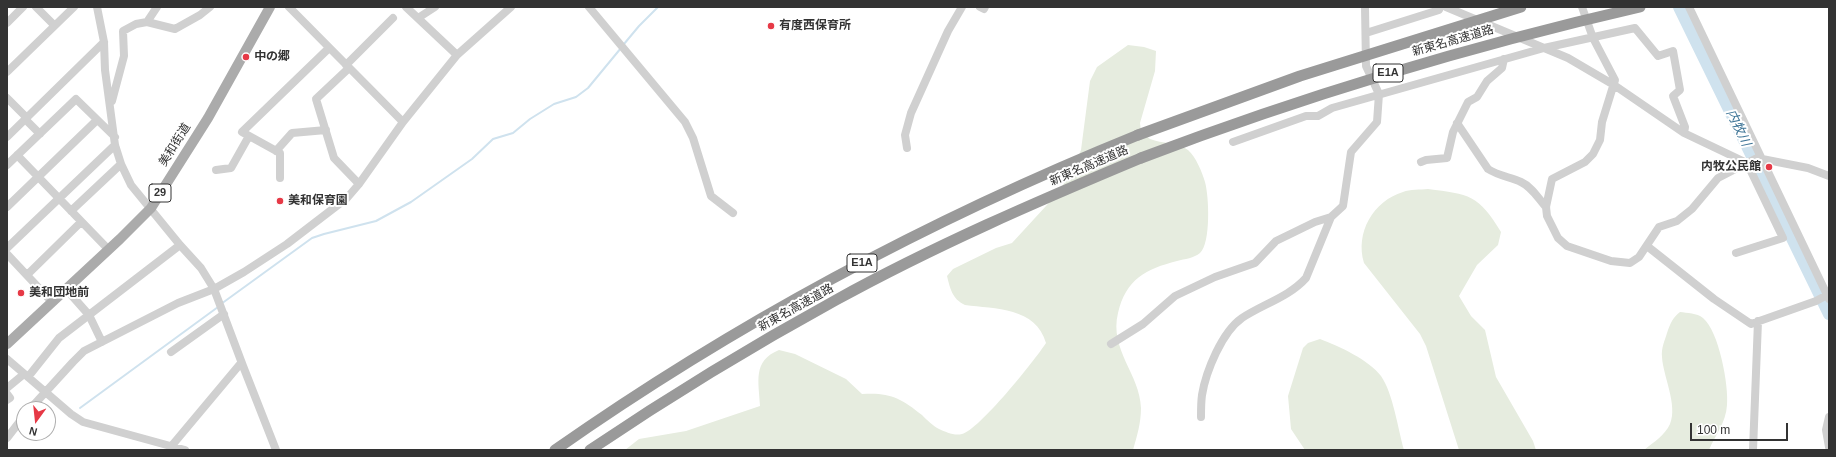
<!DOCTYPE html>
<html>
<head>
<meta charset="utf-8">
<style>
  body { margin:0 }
  #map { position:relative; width:1836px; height:457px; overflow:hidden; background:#fff; font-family:Arial,sans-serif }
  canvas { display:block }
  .frame { position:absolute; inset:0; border:8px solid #333; pointer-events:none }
  .north { position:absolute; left:16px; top:401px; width:40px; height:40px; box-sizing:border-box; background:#fff; border:1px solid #adadad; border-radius:50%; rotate:195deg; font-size:11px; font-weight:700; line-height:16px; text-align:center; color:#333 }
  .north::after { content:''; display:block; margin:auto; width:14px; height:18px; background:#e63946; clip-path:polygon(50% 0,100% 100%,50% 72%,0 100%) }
  .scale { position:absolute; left:1690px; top:423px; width:98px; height:18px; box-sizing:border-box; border:2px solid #333; border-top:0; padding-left:5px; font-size:12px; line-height:14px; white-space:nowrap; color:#333; -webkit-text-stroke:3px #fff; paint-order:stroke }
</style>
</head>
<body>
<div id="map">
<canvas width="1836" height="457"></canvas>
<div class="frame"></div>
<div class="north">N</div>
<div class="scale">100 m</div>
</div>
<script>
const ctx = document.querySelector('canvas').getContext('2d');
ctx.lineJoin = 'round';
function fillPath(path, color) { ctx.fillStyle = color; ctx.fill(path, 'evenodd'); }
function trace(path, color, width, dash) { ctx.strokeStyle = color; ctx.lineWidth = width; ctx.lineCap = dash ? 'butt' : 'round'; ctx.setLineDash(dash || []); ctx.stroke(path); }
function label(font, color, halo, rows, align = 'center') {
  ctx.font = font + ' Arial,"Noto Sans JP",sans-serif'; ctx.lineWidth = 4; ctx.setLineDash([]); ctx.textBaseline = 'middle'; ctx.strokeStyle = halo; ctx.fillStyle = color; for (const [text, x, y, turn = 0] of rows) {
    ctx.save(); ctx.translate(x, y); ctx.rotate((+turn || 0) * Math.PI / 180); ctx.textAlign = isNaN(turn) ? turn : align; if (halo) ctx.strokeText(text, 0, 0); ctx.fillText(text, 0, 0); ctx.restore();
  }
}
fillPath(new Path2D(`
  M1128,45L1144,47L1156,51L1155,71L1140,123L1141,131C1144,133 1147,137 1150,139C1162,144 1178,142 1188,150C1196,157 1202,172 1205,182C1209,196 1211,243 1200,253C1194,258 1185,259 1177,261C1146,269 1126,279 1118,313C1109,350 1140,374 1141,408C1141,423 1137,436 1133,450H625L639,439L686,431L760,406C759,382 752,361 779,350L795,354L846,379L862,394C889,392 901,398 922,415C927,420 933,426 939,429C946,432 954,436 962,434C979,430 1035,360 1046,343C1036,307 995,309 965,305C952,299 950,288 947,276L953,269L996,248L1012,243L1057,194L1072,171L1081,150L1090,81L1097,67Z
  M1428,189C1469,194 1479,195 1501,232L1498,245L1477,265L1459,296L1471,316L1485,330L1496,377L1533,441L1536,450H1459L1426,346L1420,334L1364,263C1355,233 1373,201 1403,192C1410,189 1420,190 1428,189Z
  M1680,312C1687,313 1697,313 1703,318C1719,331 1729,386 1727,405C1726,423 1715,435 1709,450H1644C1654,442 1665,435 1670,424C1678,405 1663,376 1662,357C1661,348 1665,340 1667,333C1670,324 1673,317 1680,312Z
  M1320,339C1339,346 1369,360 1381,376C1393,393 1398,429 1404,450H1305L1291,429L1288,396L1303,348L1308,343Z`), '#e6ecdf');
trace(new Path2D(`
  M624,44L639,26L658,7
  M221,304L312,238L324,234L376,221L411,202L472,159L493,139L513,133L530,119L554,104L576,97L588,88L621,48
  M80,408L218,307`), '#cfe2ee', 2);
trace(new Path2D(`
  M1679,7L1829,314`), '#cfe2ee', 12);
trace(new Path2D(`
  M36,7L54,25
  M97,7L104,42L105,70L115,145L121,164L131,185L180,245L201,268L214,289L243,366L276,450
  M289,7L403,122
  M406,7L457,55
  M589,7L685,122L693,138L711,196L733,213
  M980,7L984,9L985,7
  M1446,7L1568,58L1614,85L1684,133L1747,163L1783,238L1736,253
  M1582,7L1593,38L1615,80L1602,122L1600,140L1593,154L1585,162L1552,179L1546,207L1547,216L1558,238L1567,246L1611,261L1630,263L1639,257L1659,227L1677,221L1692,209L1718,178L1747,163L1757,158L1808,168L1829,176
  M1689,7L1829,299
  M418,18L435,7
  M147,22L175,29L200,15L210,7
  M7,23L23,7
  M1366,33L1439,10L1440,7
  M346,65L393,18
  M349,68L316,99L334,158L359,184
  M7,72L74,7
  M7,98L27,118
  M112,101L124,56L123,31L136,24L147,22L157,7
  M25,119L40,134
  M1457,123L1488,169C1499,176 1510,177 1521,182C1532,187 1538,198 1546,207
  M7,137L104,42
  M1233,142L1306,116H1318L1332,108L1544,48L1635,28L1658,56L1673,51L1680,90L1673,96L1685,127L1684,133
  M907,148L905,135L911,113L948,31L962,7
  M276,151L292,133L326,130
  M17,155L108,249
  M1421,162L1426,160L1447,158L1453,132L1468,102L1477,97L1487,81L1502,68L1504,59
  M7,165L76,99L115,137
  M216,170L231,168L249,136
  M280,178V153L242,132L329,48
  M7,207L97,120
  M71,211L121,164
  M1647,246L1714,299L1751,324L1816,301L1827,295
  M7,248L115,145
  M7,254L52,302
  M27,275L81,222
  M66,289L89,315L102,342
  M1111,344L1143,324L1175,296L1215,277L1255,263L1276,241L1315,222L1331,217
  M171,352L224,314
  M7,359L71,414L83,422L185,450
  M28,377L59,338L180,245
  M7,388L24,374
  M7,394L10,398L7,400
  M30,409L73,362L84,351L178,303L214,289L244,272L287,244L347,198L359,184L403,122L457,55L511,7
  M1201,417C1201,410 1201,402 1202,395C1206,371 1222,332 1242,318C1263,304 1289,297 1306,278L1331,217L1343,206L1351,152L1377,122L1379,94L1366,66L1365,7
  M1829,417L1826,430L1829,447
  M7,438L24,416
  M169,449L241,363
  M1753,450L1758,321`), '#d0d0d0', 8);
trace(new Path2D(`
  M7,344L120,239L151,208L208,118L270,7`), '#ababab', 10);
trace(new Path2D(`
  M555,450C736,323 933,218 1138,135
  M590,450C670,396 752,346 836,300C934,246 1038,201 1141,158`), '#9a9a9a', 11);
trace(new Path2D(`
  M1138,135L1300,76L1521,7
  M1141,158C1304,96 1470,46 1640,7`), '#9a9a9a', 11);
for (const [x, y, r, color] of [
  [771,26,4,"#e63946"],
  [246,57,4,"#e63946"],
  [1769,167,4,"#e63946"],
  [280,201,4,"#e63946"],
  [21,293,4,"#e63946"]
]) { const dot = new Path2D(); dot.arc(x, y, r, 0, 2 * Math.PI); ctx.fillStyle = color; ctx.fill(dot); trace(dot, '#fff', 1.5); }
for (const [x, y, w] of [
  [1388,73,30],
  [160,193,22],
  [862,263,30]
]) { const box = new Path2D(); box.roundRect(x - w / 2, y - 9, w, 18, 3); ctx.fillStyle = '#fff'; ctx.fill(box); trace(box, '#333', 1); }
label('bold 11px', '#333', null, [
  ["E1A",1388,73],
  ["29",160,193],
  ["E1A",862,263]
]);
label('bold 12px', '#333', '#fff', [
  ["有度西保育所",779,26],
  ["中の郷",254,57],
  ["内牧公民館",1761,167,"right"],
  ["美和保育園",288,201],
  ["美和団地前",29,293]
], 'left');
label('12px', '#333', '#fff', [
  ["新東名高速道路",1453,41,-16],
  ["美和街道",175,145,-58],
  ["新東名高速道路",1089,166,-23],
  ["新東名高速道路",796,308,-29]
]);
label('italic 13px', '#3f7597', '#fff', [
  ["内牧川",1738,128,64]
]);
</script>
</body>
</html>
